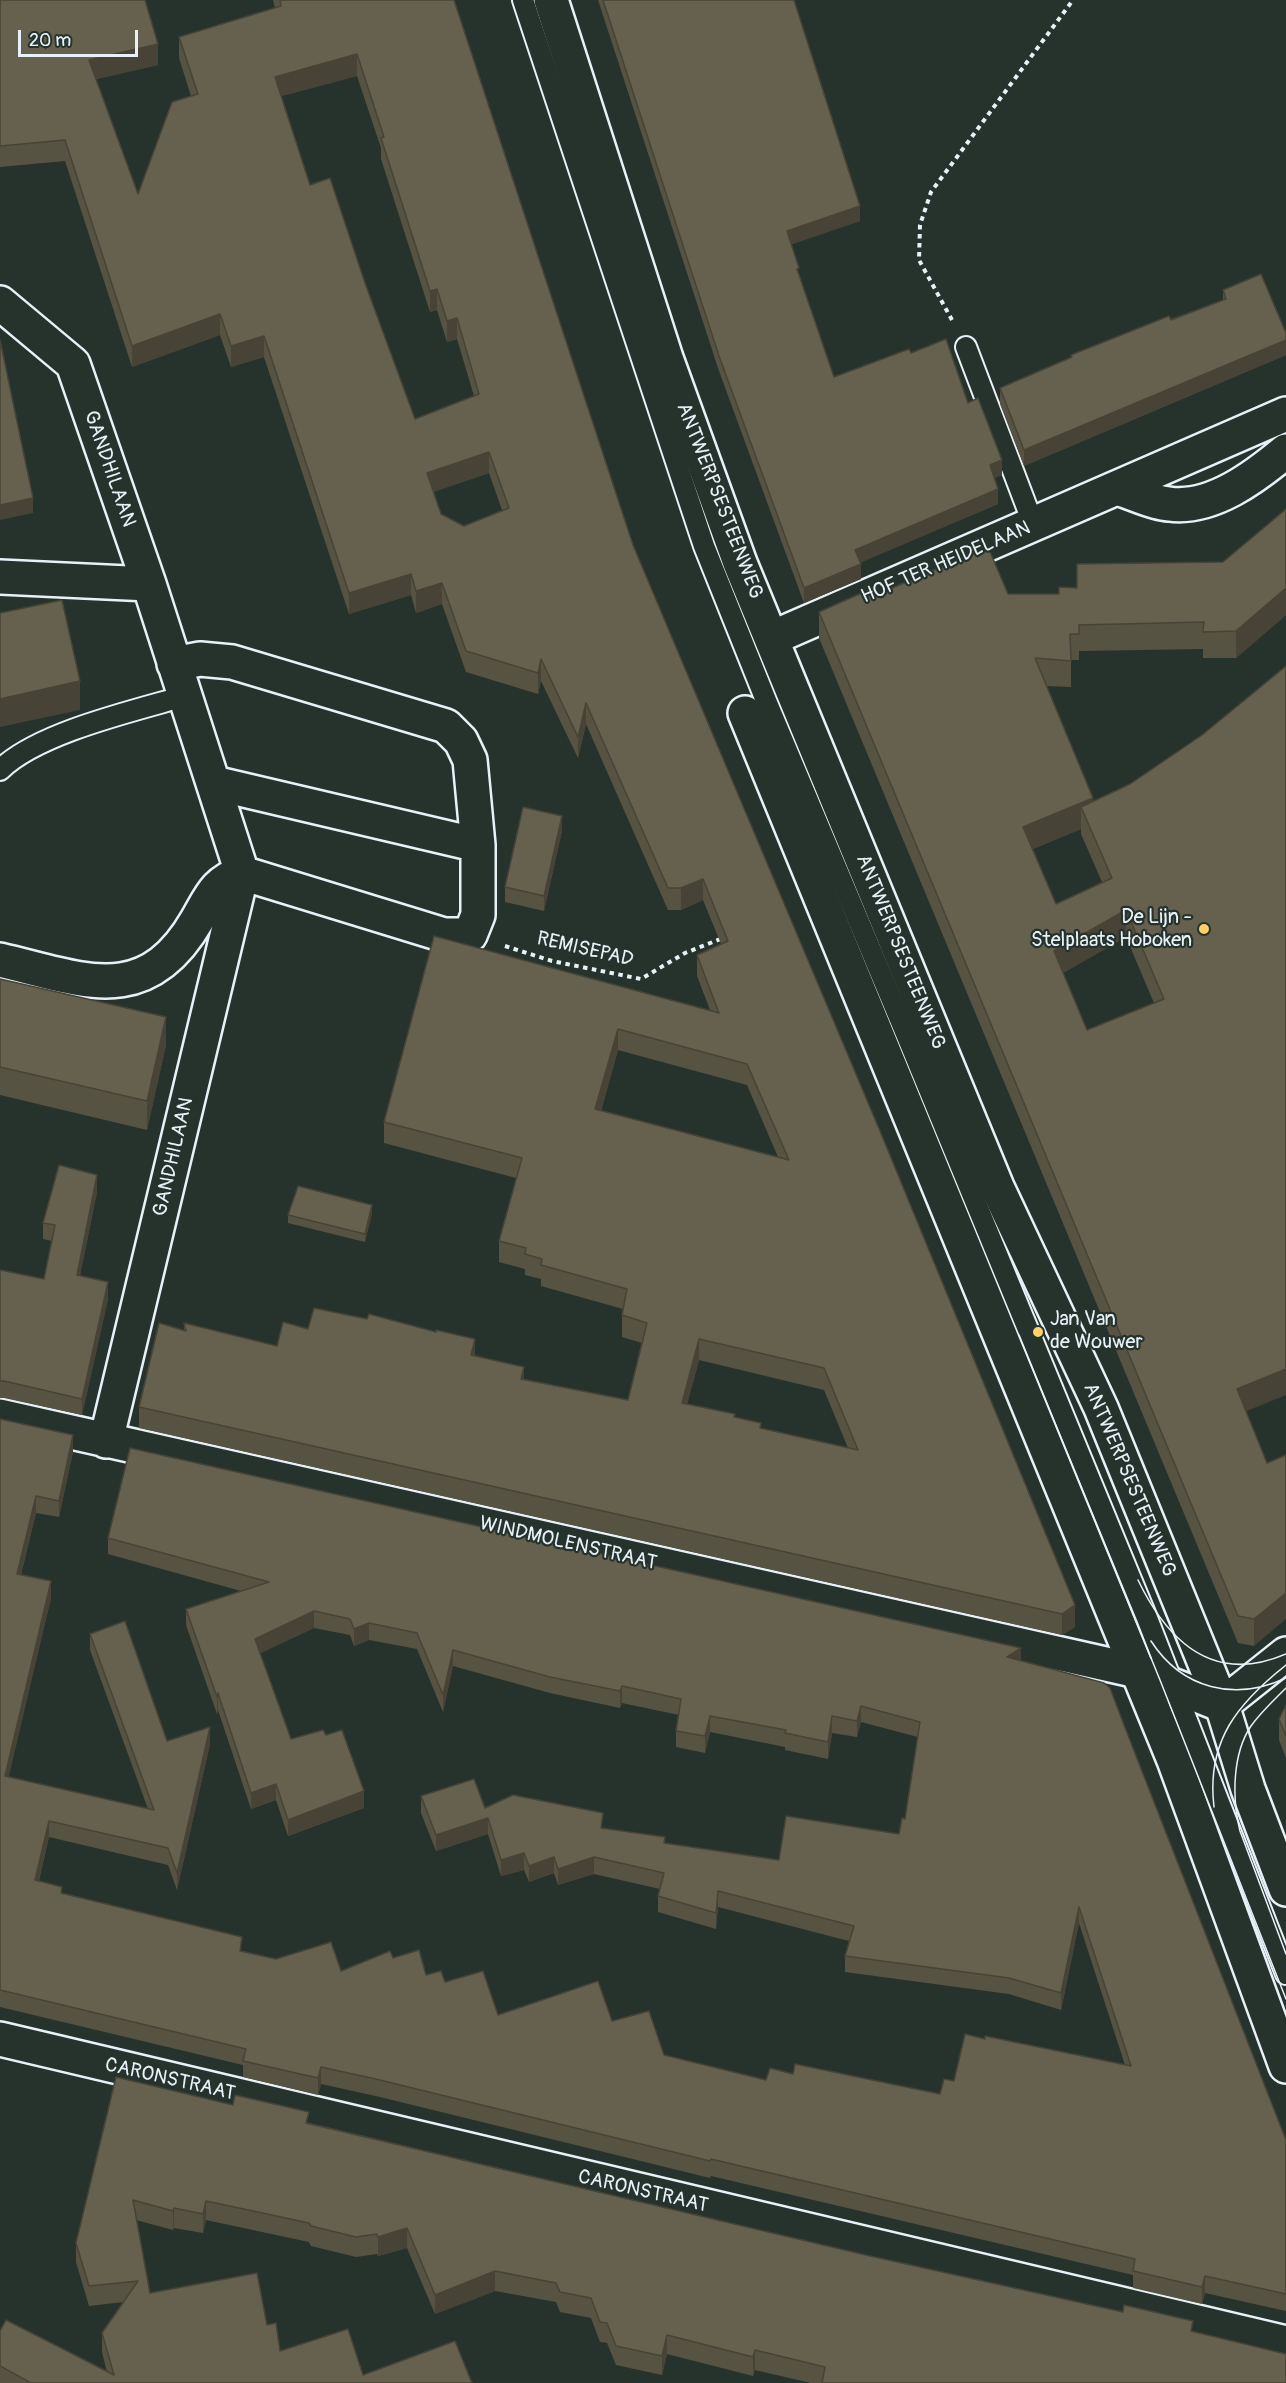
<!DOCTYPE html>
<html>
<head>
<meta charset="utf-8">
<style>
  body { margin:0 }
  #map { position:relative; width:1286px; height:2383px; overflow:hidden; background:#26332d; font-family:Pangolin,sans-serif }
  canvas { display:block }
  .scale { position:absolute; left:18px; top:30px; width:120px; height:27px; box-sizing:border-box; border:3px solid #e8f1f8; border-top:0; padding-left:8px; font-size:18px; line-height:21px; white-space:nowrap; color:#e8f1f8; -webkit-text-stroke:4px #26332d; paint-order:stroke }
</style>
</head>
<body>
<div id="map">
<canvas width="1286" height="2383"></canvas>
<div class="scale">20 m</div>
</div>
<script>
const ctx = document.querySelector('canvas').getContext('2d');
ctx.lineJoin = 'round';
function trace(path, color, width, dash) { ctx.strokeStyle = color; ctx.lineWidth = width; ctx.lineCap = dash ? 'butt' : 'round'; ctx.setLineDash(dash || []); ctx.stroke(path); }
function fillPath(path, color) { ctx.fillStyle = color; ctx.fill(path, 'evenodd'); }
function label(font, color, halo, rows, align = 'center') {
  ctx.font = font + ' Pangolin,sans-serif'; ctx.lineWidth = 4.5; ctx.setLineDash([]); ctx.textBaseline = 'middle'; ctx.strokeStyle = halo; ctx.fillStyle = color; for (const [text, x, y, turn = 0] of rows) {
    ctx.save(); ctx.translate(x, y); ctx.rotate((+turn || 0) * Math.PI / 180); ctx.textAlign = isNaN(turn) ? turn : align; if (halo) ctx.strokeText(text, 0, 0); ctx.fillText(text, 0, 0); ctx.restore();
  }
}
const service = new Path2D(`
  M523,0L704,546L767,703L907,1036L1147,1618L1286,1974
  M966,347L1034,526
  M0,770C37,733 133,711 185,696`);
const minor = new Path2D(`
  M0,303L73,364L149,584L242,873L106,1441
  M1120,489C1136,494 1153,503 1169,504C1212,510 1256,476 1286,451
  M0,577L149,584
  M772,638L1286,414
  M214,783L478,845
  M0,960C82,979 145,1010 197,920C211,896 215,882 242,873L444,935H470L478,915V845L470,760L461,741L446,726L232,662L200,659L174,664
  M0,1416L1137,1671L1222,1705L1286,1654
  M0,2039L1286,2343`);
const tertiary = new Path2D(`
  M551,0L666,358L740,563L997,1187L1101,1408L1222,1705L1248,1789L1286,1889
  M745,713L1174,1760L1286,2066`);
trace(service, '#e8f1f8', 24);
trace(minor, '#e8f1f8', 38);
trace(tertiary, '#e8f1f8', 38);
trace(new Path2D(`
  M952,320L919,260L920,225L931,192L1073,0
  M505,946L552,961L641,979L685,953L723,938`), '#e8f1f8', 4, [4.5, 4.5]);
trace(service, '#26332d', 20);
trace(minor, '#26332d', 33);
trace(tertiary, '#26332d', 33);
trace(new Path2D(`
  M1019,1335L1160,1680L1286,1999
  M1138,1580C1168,1642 1214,1685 1286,1654
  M1151,1641C1182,1689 1235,1702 1286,1678
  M1286,1688C1274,1700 1261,1712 1251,1726C1232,1754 1232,1799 1240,1831L1286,1954
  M1214,1807C1206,1741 1238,1703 1286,1665`), '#e8f1f8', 1.5);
fillPath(new Path2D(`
  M0,0L158,65L96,79L138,194L191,96L179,58V37L275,8L273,0H454L633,545L1075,1627L1062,1635L139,1428V1407L184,1331V1323L277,1346L308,1329L475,1356L524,1379L628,1400L642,1343L622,1337V1315L623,1309L541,1286V1279L525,1275V1269L499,1262V1241L516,1178L384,1143V1122L434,936L710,1010L697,976V955L721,944L703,900L681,910H668L586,724L578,758L541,681L538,694L466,672L442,604L416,613L411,595L349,614L264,357L231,367L220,335L132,367L65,161L0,167ZM357,76L381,148V159L430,312L437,310L447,342L457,339L474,396L415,419L365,283L310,185L281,96ZM489,473L502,510L464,526L441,514L433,492ZM618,1050L747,1085L778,1157L601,1111ZM699,1360L824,1390L848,1448L761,1429L687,1404Z
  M598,0H794L860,221L791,244L799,277L834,377L911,353L968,403L1002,475L994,478L998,504L861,562V579L804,603L719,371Z
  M1223,290L1286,340V355L1024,466L1000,404V388L1071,358V355L1223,300Z
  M1286,509V615L1236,658H1203V649L1079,651V660H1071V687L1046,686L1093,802L1130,784L1246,1411L1267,1463L1254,1646L1238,1643L819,638V612L878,594H1059L1077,588L1223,562ZM1081,829V834L1102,882L1056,904L1033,849ZM1126,937L1154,1003L1087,1030L1063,973Z
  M562,831L544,911L505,902V887Z
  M0,979L166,1045L147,1130L0,1095Z
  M97,1192L80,1275L108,1299L82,1415L4,1398H0V1270L44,1279L52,1241L43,1239V1223Z
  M372,1213L365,1242L288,1223V1215Z
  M0,1419L73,1452L59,1517L36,1513L21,1575L51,1598L8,1777L148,1809L90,1650V1634L167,1741L210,1744L177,1890L168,1865L49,1837L39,1881L62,1893L242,1951L276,1959L341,1971L393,1958L426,1975L445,1982L498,2015L612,2021L664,2055L766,2080L793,2074L940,2094L954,2081L985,2039L1125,2065L1079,1923L1061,2010L1009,1994L845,1972V1956L849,1941L718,1907L716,1929L658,1912V1896L660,1889L594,1874L558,1885L554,1873L529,1882L524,1870L501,1876L488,1834L436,1851L421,1813V1796L603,1828L665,1843L779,1860L899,1834L905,1819L918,1737L861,1722L857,1737L832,1733L828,1759L785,1750V1747L710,1732L705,1753L676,1747V1731L679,1715L622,1703L620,1708L550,1693L453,1666L443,1712L417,1649L369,1640L354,1646L350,1635L314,1628L260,1653L291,1739L364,1808L288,1836L276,1800L251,1809L218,1710L217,1714L186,1625V1609L241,1591L108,1554V1538L1021,1661L1286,2140V2311L1205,2293L1202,2304L1133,2288V2275L711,2176L710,2178L380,2097L321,2084L318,2095L243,2077V2065L0,2007Z
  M1286,1705V1758L1279,1740V1719Z
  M116,2077L870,2256L1193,2332L1286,2383H811L755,2370L753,2376L667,2354L662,2375L616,2365L607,2343L600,2342L591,2318L560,2312L556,2302L495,2291L435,2314L407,2248L378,2256L377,2254L356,2257L311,2246L309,2242L206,2220L203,2233L174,2228L173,2230L136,2220L150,2293L267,2325L280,2351L363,2375L472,2383H0V2331L107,2372L102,2352V2333L124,2302L89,2306L76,2262V2243Z`), '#575343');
fillPath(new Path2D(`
  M158,44V65L89,81V60Z
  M357,54V76L275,98V77Z
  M860,206V221L787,246V231Z
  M437,289V310L430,312V291Z
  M220,314V335L132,367V346Z
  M457,318V339L447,342V321Z
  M264,336V357L231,367V346Z
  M1286,340V355L1024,466V450Z
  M489,452V473L427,494V473Z
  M1002,460V475L990,480V465Z
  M998,489V504L855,565V550Z
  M33,498V513L0,520V505Z
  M861,564V579L804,603V588Z
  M411,574V595L349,614V593Z
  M442,583V604L416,613V591Z
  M1286,588V615L1236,658V631Z
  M541,659V681L538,694V673Z
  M80,681V710L0,727V699Z
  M586,703V724L578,758V737Z
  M1093,798V824L1081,807V829L1023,853V827Z
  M562,816V831L544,911V896Z
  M703,879V900L681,910V888Z
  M1126,910V937L1054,978V951Z
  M166,1017V1045L147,1130V1101Z
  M618,1029V1050L595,1131V1109Z
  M97,1175V1192L77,1291V1275Z
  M372,1205V1213L365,1242V1234Z
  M108,1282V1299L82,1415V1399Z
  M475,1339V1361L471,1355Z
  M699,1339V1360L682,1424V1403Z
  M524,1367V1389L521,1379Z
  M1286,1369V1395L1237,1415V1389Z
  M73,1435V1452L59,1517V1501Z
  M36,1496V1513L17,1590V1574Z
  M51,1581V1598L5,1793V1776Z
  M1286,1593V1619L1254,1646V1619Z
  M1075,1605V1627L1062,1635V1614Z
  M314,1611V1628L255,1656V1639Z
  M369,1623V1640L354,1646V1629Z
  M1021,1648V1664L1007,1657Z
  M453,1650V1666L443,1712V1695Z
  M622,1686V1703L620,1708V1691Z
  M218,1693V1710L217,1714V1697Z
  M861,1706V1722L857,1737V1721Z
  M710,1716V1732L705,1753V1736Z
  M832,1716V1733L828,1759V1742Z
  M210,1727V1744L177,1890V1873Z
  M276,1784V1800L251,1809V1793Z
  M364,1791V1808L288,1836V1820Z
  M488,1818V1834L436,1851V1835Z
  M49,1821V1837L35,1896V1880Z
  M524,1853V1870L501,1876V1860Z
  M554,1857V1873L529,1882V1866Z
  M594,1857V1874L558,1885V1869Z
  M718,1891V1907L716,1929V1913Z
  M1079,1907V1923L1061,2010V1993Z
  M321,2067V2084L318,2095V2078Z
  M206,2201V2220L203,2233V2214Z
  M174,2208V2228L173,2230V2211Z
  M407,2228V2248L378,2256V2237Z
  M495,2271V2291L435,2314V2295Z
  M1205,2276V2293L1202,2304V2287Z
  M667,2335V2354L662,2375V2356Z
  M755,2350V2370L753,2376V2357Z`), '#474437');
const building = new Path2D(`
  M0,0H145L158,44L89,60L138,194L172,102L198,94L179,37L281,6L280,0H454L633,545L880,1131L1075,1605L1062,1614L139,1407L159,1323L186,1331L184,1323L277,1346L283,1322L308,1329L314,1308L367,1319L369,1314L436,1332V1330L475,1339L471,1355L524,1367L521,1379L628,1400L647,1323L622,1315L627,1289L541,1265L542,1259L525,1254L526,1248L499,1241L522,1158L384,1122L434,936L719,1013L697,955L728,941L703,879L681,888H668L586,703L578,737L541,659L538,673L466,651L442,583L416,591L411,574L349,593L264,336L231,346L220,314L132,346L65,140L0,146ZM357,54L384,137L381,138L430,291L437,289L447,321L457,318L479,394L415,419L365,283L330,178L310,185L275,77ZM489,452L509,508L464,526L441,514L427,473ZM618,1029L747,1064L789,1160L595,1109ZM699,1339L824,1368L858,1450L760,1428L761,1423L734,1417L735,1414L682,1403Z
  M603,0H794L860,206L787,231L799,268L797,269L834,377L909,349L911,353L946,339L968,403L978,398L1002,460L990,465L998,489L855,550L861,564L804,588L719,356Z
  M1261,274L1286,333V340L1024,450L1000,388L1072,357L1071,355L1169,316L1171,320L1226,299L1223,290Z
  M0,340L33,498L0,505Z
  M1286,509V588L1236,631L1203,632L1204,622L1079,625V634H1070L1071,661L1035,658L1093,798L1023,827L1056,904L1112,878L1081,807L1130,784L1202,735L1286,666V1369L1237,1389L1267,1463L1286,1455V1593L1254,1619L1238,1616L819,612L875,587L878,594L988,547L1008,594H1059V587L1077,588V564L1223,562ZM1126,910L1164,999L1087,1030L1054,951Z
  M62,600L80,681L0,699V613Z
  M523,807L562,816L544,896L505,887Z
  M0,979L166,1017L147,1101L0,1067Z
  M59,1165L97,1175L77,1275L108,1282L82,1399L4,1381H0V1270L44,1279L55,1225L43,1223Z
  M298,1186L372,1205L365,1234L288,1215Z
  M0,1419L73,1435L59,1501L36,1496L17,1574L51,1581L5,1776L154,1810L90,1634L125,1621L167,1741L210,1727L177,1873L168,1848L49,1821L35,1880L62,1887L61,1893L242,1937L240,1951L276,1959L331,1942L341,1971L390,1951L393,1958L419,1950L426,1975L441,1971L445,1982L483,1971L498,2015L598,1981L612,2021L649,2011L664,2055L766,2080L770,2068L793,2074L795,2064L940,2094L944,2079L954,2081L965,2034L985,2039V2036L1131,2066L1079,1907L1061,1993L1009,1978L845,1956L854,1926L718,1891L716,1913L658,1896L664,1873L594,1857L558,1869L554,1857L529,1866L524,1853L501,1860L488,1818L436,1835L421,1796L474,1779L485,1808L513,1795L603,1813L601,1828L665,1837L664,1843L779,1860L786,1816L899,1834L902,1818L905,1819L920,1722L861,1706L857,1721L832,1716L828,1742L785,1733L786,1730L710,1716L705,1736L676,1731L681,1699L622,1686L620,1691L550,1677L453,1650L443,1695L417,1633L369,1623L354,1629L350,1619L314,1611L255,1639L291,1739L323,1730L326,1735L342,1730L364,1791L288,1820L276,1784L251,1793L218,1693L217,1697L186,1609L269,1582L108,1538L130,1448L1021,1648L1007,1657L1104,1683L1110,1688L1124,1725L1286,2140V2294L1205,2276L1202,2287L1133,2271L1135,2259L711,2159L710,2161L380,2080L321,2067L318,2078L243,2061L246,2049L0,1990Z
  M1286,1705V1736L1279,1719Z
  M116,2077L233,2105L235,2095L309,2112L306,2123L870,2256L1123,2312L1124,2305L1193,2321L1191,2331L1286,2354V2383H822L825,2367L755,2350L753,2357L667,2335L662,2356L616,2346L607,2323L600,2322L591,2298L560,2292L556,2283L495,2271L435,2295L407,2228L378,2237L377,2234L356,2237L311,2226L309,2223L206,2201L203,2214L174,2208L173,2211L133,2200L150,2293L257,2273L267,2325L276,2323L280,2351L348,2329L363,2375L455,2341L472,2383H31L0,2366V2331L6,2320L114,2375L102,2333L138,2281L89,2286L76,2243Z`);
fillPath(building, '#65614e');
trace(building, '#474437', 1.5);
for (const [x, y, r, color] of [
  [1204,929,6,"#ffd166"],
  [1038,1332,6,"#ffd166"]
]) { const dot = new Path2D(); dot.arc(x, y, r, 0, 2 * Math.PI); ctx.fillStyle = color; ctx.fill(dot); trace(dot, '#26332d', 2); }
label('20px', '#e8f1f8', '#26332d', [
  ["GANDHILAAN",109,469,71],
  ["ANTWERPSESTEENWEG",719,501,69],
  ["HOF TER HEIDELAAN",946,563,-23],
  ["REMISEPAD",585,950,13],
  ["ANTWERPSESTEENWEG",900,952,68],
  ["GANDHILAAN",174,1157,-77],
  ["ANTWERPSESTEENWEG",1129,1480,67],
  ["WINDMOLENSTRAAT",568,1544,13],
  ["CARONSTRAAT",170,2080,13],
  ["CARONSTRAAT",643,2192,13]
]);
label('20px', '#e8f1f8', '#26332d', [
  ["De Lijn -",1192,918],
  ["Stelplaats Hoboken",1192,941],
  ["Jan Van",1050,1320,"left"],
  ["de Wouwer",1050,1343,"left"]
], 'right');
</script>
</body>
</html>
